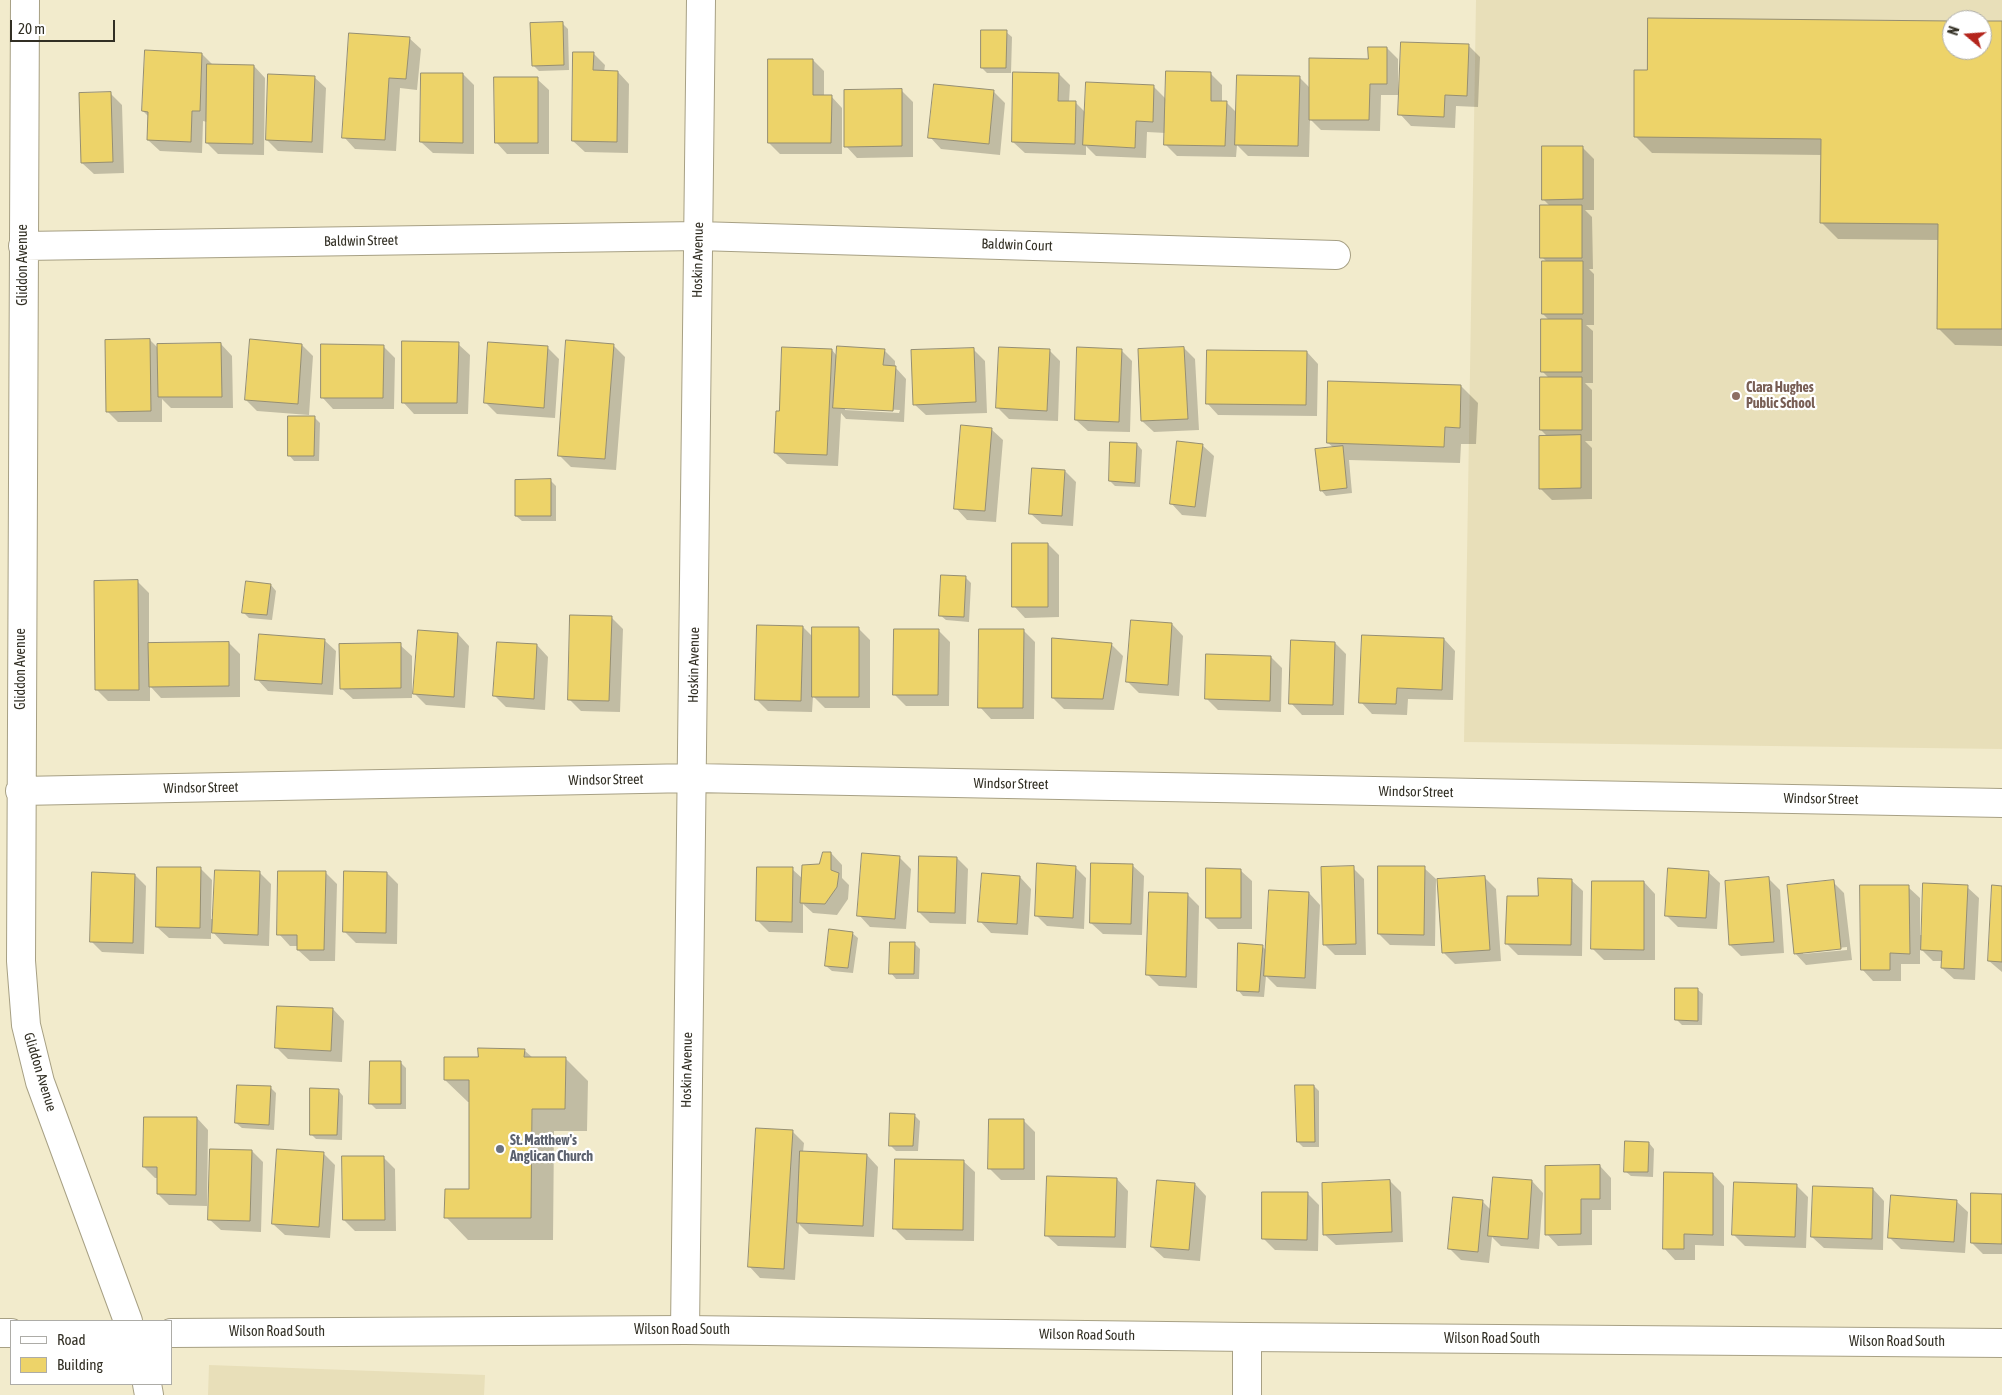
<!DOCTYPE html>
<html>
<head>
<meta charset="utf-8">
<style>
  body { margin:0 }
  #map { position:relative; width:2002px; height:1395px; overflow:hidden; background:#f2ebcc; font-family:"Asap Condensed",sans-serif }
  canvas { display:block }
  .legend { position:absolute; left:10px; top:1320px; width:162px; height:65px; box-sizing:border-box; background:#fff; border:1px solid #adaca7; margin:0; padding:6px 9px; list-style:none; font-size:15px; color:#322f24 }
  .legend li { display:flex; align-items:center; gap:10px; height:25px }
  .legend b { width:25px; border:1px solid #adaca7 }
  .north { position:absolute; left:1942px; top:10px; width:50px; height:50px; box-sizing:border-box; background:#fff; border:1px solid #adaca7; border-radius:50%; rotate:288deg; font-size:14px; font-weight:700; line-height:20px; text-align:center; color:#322f24 }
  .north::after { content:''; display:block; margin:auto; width:18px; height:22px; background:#b4251c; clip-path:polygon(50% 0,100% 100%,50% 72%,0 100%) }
  .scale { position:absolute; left:10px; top:20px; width:105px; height:22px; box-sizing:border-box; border:2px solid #322f24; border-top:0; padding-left:6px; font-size:15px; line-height:18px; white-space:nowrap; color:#322f24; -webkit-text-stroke:4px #fff; paint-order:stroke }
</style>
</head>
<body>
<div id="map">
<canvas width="2002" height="1395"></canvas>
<ul class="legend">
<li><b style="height:6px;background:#fff"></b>Road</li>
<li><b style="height:14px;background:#edd369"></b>Building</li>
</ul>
<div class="north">N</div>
<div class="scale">20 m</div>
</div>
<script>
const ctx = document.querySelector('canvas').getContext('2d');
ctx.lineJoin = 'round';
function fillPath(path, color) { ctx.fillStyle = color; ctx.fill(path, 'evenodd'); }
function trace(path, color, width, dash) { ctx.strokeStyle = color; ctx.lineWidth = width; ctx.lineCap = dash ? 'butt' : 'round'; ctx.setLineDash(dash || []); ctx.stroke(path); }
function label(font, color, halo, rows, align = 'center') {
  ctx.font = font + ' "Asap Condensed",sans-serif'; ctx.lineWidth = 4.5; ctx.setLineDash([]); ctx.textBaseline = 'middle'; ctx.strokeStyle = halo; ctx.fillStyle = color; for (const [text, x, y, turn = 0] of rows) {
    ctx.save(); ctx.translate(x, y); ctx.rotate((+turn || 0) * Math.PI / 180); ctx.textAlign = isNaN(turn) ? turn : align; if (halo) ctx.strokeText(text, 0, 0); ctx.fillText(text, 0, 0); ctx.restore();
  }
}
fillPath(new Path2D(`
  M1476,0H2002V749L1464,742ZM1952,20H1982V50H1952Z
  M209,1365L485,1375L484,1395H208Z`), '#e8dfb9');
fillPath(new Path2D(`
  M1952,22V50H1982V22L2002,23V346L1955,345L1938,328L1940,240L1838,239L1821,222L1822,155L1652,153L1635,136L1649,71Z
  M562,23L568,29L569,70L539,71L533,65Z
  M1006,32L1012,37L1011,73H987L982,68Z
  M409,38L421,49L417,90L400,88L396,151L355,149L344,137Z
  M1468,45L1480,57L1478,107L1456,106L1455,128L1411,126L1400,114Z
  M1387,48L1398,59V95H1381L1380,131L1321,130L1310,119L1309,157L1248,156L1237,145L1236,157L1177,156L1166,145V133L1147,132L1146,158L1096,156L1086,146V155L1025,153L1013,142L1059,74L1070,85L1069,102L1076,103L1086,113L1154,87L1167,100L1211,74L1222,85V102H1226L1237,113L1299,77L1310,88L1369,60Z
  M593,53L605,65L604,72H618L629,84L628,153L585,152L573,141Z
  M202,54L213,65L254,66L265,78L264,155L218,154L207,143V122L203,121L202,153L160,151L148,140L149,117L143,111Z
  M813,60L824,71V96H831L842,108V154H780L769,143Z
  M463,74L474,85V154L433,153L421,142Z
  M314,77L326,88L323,153L278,151L267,140Z
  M537,79L549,90V154H507L496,142Z
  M901,90L913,102V157L857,158L846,146Z
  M994,92L1005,103L1000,155L941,149L930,137Z
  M110,93L122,105L124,173L94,174L82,163Z
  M1583,148L1594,159V210H1585L1592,217L1593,269H1589L1594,274V325H1586L1593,331V383H1585L1592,390V441H1585L1592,448V499L1552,500L1540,488L1548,437L1541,430L1549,378L1542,371L1549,320L1543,314L1547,262L1542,257L1550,206L1543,199Z
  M150,340L159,349L221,344L232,356L233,408H171L162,399V422H118L107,411Z
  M458,344L470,355L468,414H414L403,402Z
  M302,345L313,356L309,415L257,411L246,400Z
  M613,345L625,357L616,470L571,467L559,455Z
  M383,346L395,358L394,409H333L322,397Z
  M547,347L559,359L555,418L497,414L486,403Z
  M1184,348L1195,359L1199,430L1154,432L1142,421Z
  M973,349L985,361L987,413L926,415L914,404Z
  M832,350L837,356L884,350L895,361V367L906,379L904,422L846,419L841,413L838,466L787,464L775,453L781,412ZM845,407L900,410L899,413L845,410Z
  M1049,350L1060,361L1058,421L1009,419L998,408Z
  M1121,350L1132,361L1130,432L1088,431L1076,420Z
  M1307,352L1318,364L1317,416L1218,415L1207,403Z
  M1461,386L1478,403L1476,444H1461L1460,463L1349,460L1352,493L1326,496L1321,490L1334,448L1328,443Z
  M314,417L320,423L319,461H294L289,455Z
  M991,429L1003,440L996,522L967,520L956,508Z
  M1137,444L1142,450L1140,487L1115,486L1110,481Z
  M1202,445L1214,456L1206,517L1182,515L1171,503Z
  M1065,471L1076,482L1073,526L1042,524L1030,513Z
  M550,480L556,486V521H522L516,516Z
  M1048,544L1059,555V617L1025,618L1014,606Z
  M966,578L971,583L969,622L946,620L940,615Z
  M137,581L149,593V644L229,643L240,654V697L161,698L150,686V701H108L96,689Z
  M271,585L276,591L272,620L249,618L243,612Z
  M611,617L623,629L620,712L581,711L570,700Z
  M1172,624L1183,636L1179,696L1139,693L1127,681Z
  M803,627L814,638L859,629L870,640V708H825L813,696L812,712L768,711L756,699Z
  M938,630L950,642L949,706H906L895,695Z
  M1024,631L1035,642L1034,719H991L980,707Z
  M458,634L469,646L465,708L426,705L413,692Z
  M1444,639L1455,651L1453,700L1408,699L1407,715L1372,714L1361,702Z
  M324,640L336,651L333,695L268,691L257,679Z
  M1335,643L1346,654L1344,715H1302L1291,703Z
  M1111,644L1123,656L1114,710L1064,709L1053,698Z
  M400,645L412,656V698L353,699L341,688Z
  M537,645L548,657L545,710L506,707L495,696Z
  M1271,657L1282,668L1281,712L1218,710L1206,698Z
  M831,853L842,865V878L849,885L848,899L837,915L813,913L803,904V933L769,932L757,920L792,869L803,879Z
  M899,857L911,869L906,929L870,927L859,915Z
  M957,858L968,869L966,924L930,923L919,912Z
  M1132,865L1144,876L1142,935L1103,934L1091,923Z
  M1075,867L1086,878L1084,929L1047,926L1036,915Z
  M200,868L212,880L211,919H213L260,873L271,884L269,946L224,944L211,930V939L169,938L157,927Z
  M1353,868L1364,879L1366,955H1335L1324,944Z
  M1424,868L1436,879L1435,946L1390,945L1379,934Z
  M1240,870L1252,881V929H1218L1207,918Z
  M325,872L337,884L335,961H310L298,950V946H290L279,934Z
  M1708,872L1720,883L1717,929L1678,927L1666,915Z
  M387,873L398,884L397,944L356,943L345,932Z
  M135,875L146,886L144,954L102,952L91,941Z
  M1020,877L1031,889L1028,935L991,933L980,921Z
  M1485,878L1496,889L1501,961L1455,964L1444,953Z
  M1768,878L1780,890L1784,953L1741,956L1730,945Z
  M1571,880L1583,891L1582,956L1518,955L1506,943L1539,897Z
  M1644,882L1655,894V960H1604L1592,948Z
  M1833,882L1844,893L1852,960L1806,965L1795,953ZM1847,947V950L1803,954V952Z
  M1908,887L1920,898V935H1922L1967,887L1979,898L1975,980L1954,979L1942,968L1943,961H1933L1920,948V964H1901V981H1873L1862,969Z
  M2002,887V972L1989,961Z
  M1309,893L1320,905L1316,989L1277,987L1266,976L1264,997L1243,996L1238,990L1262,946L1267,951Z
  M1188,895L1199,906L1197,988L1159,986L1148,975Z
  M852,933L858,938L853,973L832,971L826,966Z
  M914,943L920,949L919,979H896L891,973Z
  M1697,989L1703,994L1702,1025H1682L1677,1020Z
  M333,1009L344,1021L342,1062L288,1059L276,1047Z
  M524,1050L533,1058H565L588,1081L587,1131H554L553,1240H468L446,1217L470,1191V1102H468L445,1080L479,1058Z
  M401,1063L406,1068V1109H376L371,1104Z
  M1314,1086L1319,1091V1147H1303L1298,1142Z
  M271,1088L276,1093L274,1130L242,1128L236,1123Z
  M338,1090L343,1096L342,1140L316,1139L311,1134Z
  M914,1115L920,1121L918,1151H896L890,1145Z
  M197,1118L208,1130L207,1206L169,1205L158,1194V1178H155L144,1167Z
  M1023,1120L1035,1132V1180H1001L990,1169Z
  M793,1132L804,1143L803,1152L867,1155L878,1167L874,1237L809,1234L799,1224L795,1280L760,1278L749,1266Z
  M1649,1143L1654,1149L1653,1177L1631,1176L1625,1171Z
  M252,1151L263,1162L261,1232L221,1230L209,1219Z
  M323,1153L335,1165L330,1238L285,1235L273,1224Z
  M383,1157L395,1169L396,1231H355L344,1220Z
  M963,1161L975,1172L974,1241L906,1240L895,1229Z
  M1600,1166L1611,1178V1210H1592V1245L1558,1246L1547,1234Z
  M1713,1174L1724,1186V1246L1695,1245V1260H1675L1664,1248Z
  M1117,1179L1128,1191L1126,1248L1058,1246L1046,1235Z
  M1390,1181L1401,1192L1403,1242L1336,1245L1324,1234Z
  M1532,1181L1543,1193L1539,1249L1501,1246L1492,1237L1489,1263L1461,1260L1450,1249L1482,1201L1491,1210Z
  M1195,1184L1206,1196L1200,1261L1164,1258L1152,1247Z
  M1796,1185L1808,1197L1806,1248L1745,1246L1734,1235Z
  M1873,1189L1884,1201L1883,1250L1824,1248L1812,1237Z
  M1307,1193L1319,1205L1318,1251L1275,1250L1263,1238Z
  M2002,1195V1254H1983L1972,1243Z
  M1956,1201L1968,1212L1965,1253L1901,1249L1890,1238Z`), '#0003');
const building = new Path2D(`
  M1648,18L1952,21V50H1982V21H2002V329H1937L1938,224L1820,223L1821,139L1634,137V70H1647Z
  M563,22L564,65L532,66L530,23Z
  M981,30H1007L1006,68H981Z
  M349,33L410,37L406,79L389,78L385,140L342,138Z
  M1401,42L1469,44L1467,96L1445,95L1444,117L1398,115Z
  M1368,47H1387V84H1370L1369,120H1309V58L1368,59Z
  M145,50L202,53L200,111H192L191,142L147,140L148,112L142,111Z
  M573,52H594L593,70L618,71L617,142L572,141Z
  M768,59H813V95H832L831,143H768Z
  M207,64L254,65L253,144L206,143Z
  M1166,71L1211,72V101H1227L1225,146L1164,145Z
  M1013,72L1059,73L1058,101H1076L1075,144L1012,142Z
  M421,73H463V143L420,142Z
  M268,74L315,76L312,142L266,140Z
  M1237,75L1300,76L1298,146L1235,145Z
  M494,77H538V143H495Z
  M1086,82L1154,85L1153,122L1136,121L1135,148L1083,145Z
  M934,84L994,90L989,144L928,138Z
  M902,89V146L844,147V90Z
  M111,92L113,162L81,163L79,93Z
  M1542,146H1583V199L1542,200Z
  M1540,205H1582V258H1540Z
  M1542,261H1583V314H1542Z
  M1541,319H1582V372H1541Z
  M150,339L151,411L106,412L105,340Z
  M250,339L302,344L298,404L245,400Z
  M566,340L614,344L605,459L558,456Z
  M402,341L459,342L457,403H402Z
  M488,342L548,346L544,408L484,403Z
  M221,343L222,397H158L157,344Z
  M321,344L384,345L383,398H321Z
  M837,346L885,349L883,365L896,366L893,411L833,408Z
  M782,347L832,349L827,455L774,453L776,411H779Z
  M999,347L1050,349L1047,411L996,408Z
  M1077,347L1122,349L1119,422L1075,420Z
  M1184,347L1188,419L1141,421L1138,349Z
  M974,348L976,402L913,405L911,350Z
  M1207,350L1307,351L1306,405L1206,404Z
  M1540,377H1582V430H1540Z
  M1328,381L1461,385L1460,428L1445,427L1444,447L1327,443Z
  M288,416H315L314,456H288Z
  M961,425L992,428L985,511L954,509Z
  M1581,435V488L1539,489V436Z
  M1177,441L1203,444L1195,507L1170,504Z
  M1110,442L1137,443L1135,483L1109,481Z
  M1343,446L1347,488L1320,491L1315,449Z
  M1032,468L1065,470L1062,516L1029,514Z
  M551,479V516H515V480Z
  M1012,543H1048V607H1012Z
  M941,575L966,576L964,617L939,616Z
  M138,580L139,690H95L94,581Z
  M246,581L271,584L267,615L242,613Z
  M570,615L612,616L609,701L568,700Z
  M1131,620L1172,623L1168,685L1126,682Z
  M757,625L803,626L801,701L755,700Z
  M812,627H859V697H812Z
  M894,629H939L938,695H893Z
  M979,629H1024L1023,708H978Z
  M418,630L458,633L454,697L413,694Z
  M259,634L325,639L322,684L255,680Z
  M1362,635L1444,638L1442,690L1397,688L1396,704L1359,703Z
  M1052,638L1112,643L1103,699L1052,698Z
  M1291,640L1335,642L1333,705L1289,704Z
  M229,642V686L149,687L148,643Z
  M497,642L537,644L534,699L493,696Z
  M401,643V688L340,689L339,644Z
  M1206,654L1271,656L1270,701L1205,699Z
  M823,852H831V870L839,873L837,887L825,904L800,903L802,865L819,864Z
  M862,853L900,856L895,919L857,916Z
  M919,856L957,857L955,913L918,912Z
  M1037,863L1076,866L1073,918L1035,916Z
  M1091,863L1133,864L1131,924L1090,923Z
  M1354,866L1356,944L1323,945L1321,867Z
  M1378,866H1425L1424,935L1378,934Z
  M157,867H201L200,928L156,927Z
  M757,867H793L792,922L756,921Z
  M1206,868L1241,869V918H1206Z
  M1668,868L1709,871L1706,918L1665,916Z
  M215,870L260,871L258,935L212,933Z
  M278,871H326L324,950H297V935H277Z
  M344,871L387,872L386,933L343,932Z
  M92,872L135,874L133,943L90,942Z
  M982,873L1020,876L1017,924L978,922Z
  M1485,876L1490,950L1442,953L1437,879Z
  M1769,877L1774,942L1729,945L1725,881Z
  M1538,878L1572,879L1571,945L1505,944L1507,896H1538Z
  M1834,880L1841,949L1794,954L1787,885Z
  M1592,881H1644V950L1591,949Z
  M1923,883L1968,885L1964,969L1941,968L1942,951L1921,950Z
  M1860,885H1909L1910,954L1890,953V970H1861Z
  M1992,885L2002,886V962L1988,961Z
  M1269,890L1309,892L1305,978L1264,976Z
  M1149,892L1188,893L1186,977L1146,975Z
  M829,929L853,932L848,968L825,966Z
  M890,942H915L914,974H889Z
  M1238,943L1263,945L1259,992L1237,991Z
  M1675,988H1698V1021L1675,1020Z
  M277,1006L333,1008L331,1051L275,1048Z
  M478,1048L525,1049L524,1057H566L565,1109H532L531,1218H444L445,1189H469V1080H444V1057H478Z
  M370,1061H401V1104H369Z
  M237,1085L271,1086L269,1125L235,1123Z
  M1295,1085H1314L1315,1142H1297Z
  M310,1088L339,1089L337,1135H310Z
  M890,1113L915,1114L913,1146H889Z
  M144,1117H197L196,1195L157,1194V1167H143Z
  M989,1119H1024V1169H988Z
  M756,1128L793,1130L784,1269L748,1267Z
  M1625,1141L1649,1142L1648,1172H1624Z
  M210,1149L252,1150L250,1221L208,1220Z
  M277,1149L324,1152L319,1227L272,1224Z
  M800,1151L867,1154L863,1226L797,1223Z
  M342,1156H384L385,1220H343Z
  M895,1159L964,1160L963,1230L893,1229Z
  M1600,1165V1199H1581V1234L1545,1235V1166Z
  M1664,1172L1713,1173V1235L1684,1234V1249H1663Z
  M1047,1176L1117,1178L1115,1237L1045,1236Z
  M1493,1177L1532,1180L1528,1239L1488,1236Z
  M1157,1180L1195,1183L1189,1250L1151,1247Z
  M1390,1180L1392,1232L1323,1235L1322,1183Z
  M1734,1182L1797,1184L1795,1237L1732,1235Z
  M1813,1186L1873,1188L1872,1239L1811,1237Z
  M1262,1192H1308L1307,1240L1262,1239Z
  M1971,1193L2002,1194V1244L1971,1243Z
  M1891,1195L1957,1200L1954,1242L1888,1238Z
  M1453,1197L1483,1200L1478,1252L1448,1249Z`);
fillPath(building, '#edd369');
trace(building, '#958e72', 1);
const street = new Path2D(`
  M25,0L21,961L26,1025L40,1082L128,1321
  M23,246L698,236L1336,255
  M20,791L693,778L2002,803
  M685,1330L701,0
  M1247,1337V1395
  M147,1384L149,1395`);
const secondary = new Path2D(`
  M0,1333H11
  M171,1333L685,1330L1247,1337L2002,1343`);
trace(street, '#a7a084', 30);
trace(secondary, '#a7a084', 30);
trace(street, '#fff', 28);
trace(secondary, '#fff', 28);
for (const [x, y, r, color] of [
  [1736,396,5,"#8d6e63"],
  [500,1149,5,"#6b7280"]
]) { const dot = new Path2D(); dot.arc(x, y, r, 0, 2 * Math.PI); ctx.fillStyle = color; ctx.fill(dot); trace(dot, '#fff', 2); }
label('14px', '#322f24', '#fff', [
  ["Baldwin Street",361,241,-1],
  ["Baldwin Court",1017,245,2],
  ["Hoskin Avenue",698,260,-89],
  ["Gliddon Avenue",23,265,-90],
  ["Hoskin Avenue",694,665,-89],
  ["Gliddon Avenue",21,669,-90],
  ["Windsor Street",606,780,-1],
  ["Windsor Street",1011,784,1],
  ["Windsor Street",201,788,-1],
  ["Windsor Street",1416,792,1],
  ["Windsor Street",1821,799,1],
  ["Hoskin Avenue",687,1070,-89],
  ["Gliddon Avenue",40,1072,73],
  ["Wilson Road South",682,1330],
  ["Wilson Road South",277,1332],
  ["Wilson Road South",1087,1335,1],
  ["Wilson Road South",1492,1339],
  ["Wilson Road South",1897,1342]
]);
label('bold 14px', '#785e54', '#fff', [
  ["Clara Hughes",1746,388],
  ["Public School",1746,404]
], 'left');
label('bold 14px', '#5b616d', '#fff', [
  ["St. Matthew's",510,1141],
  ["Anglican Church",510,1157]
], 'left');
</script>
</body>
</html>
